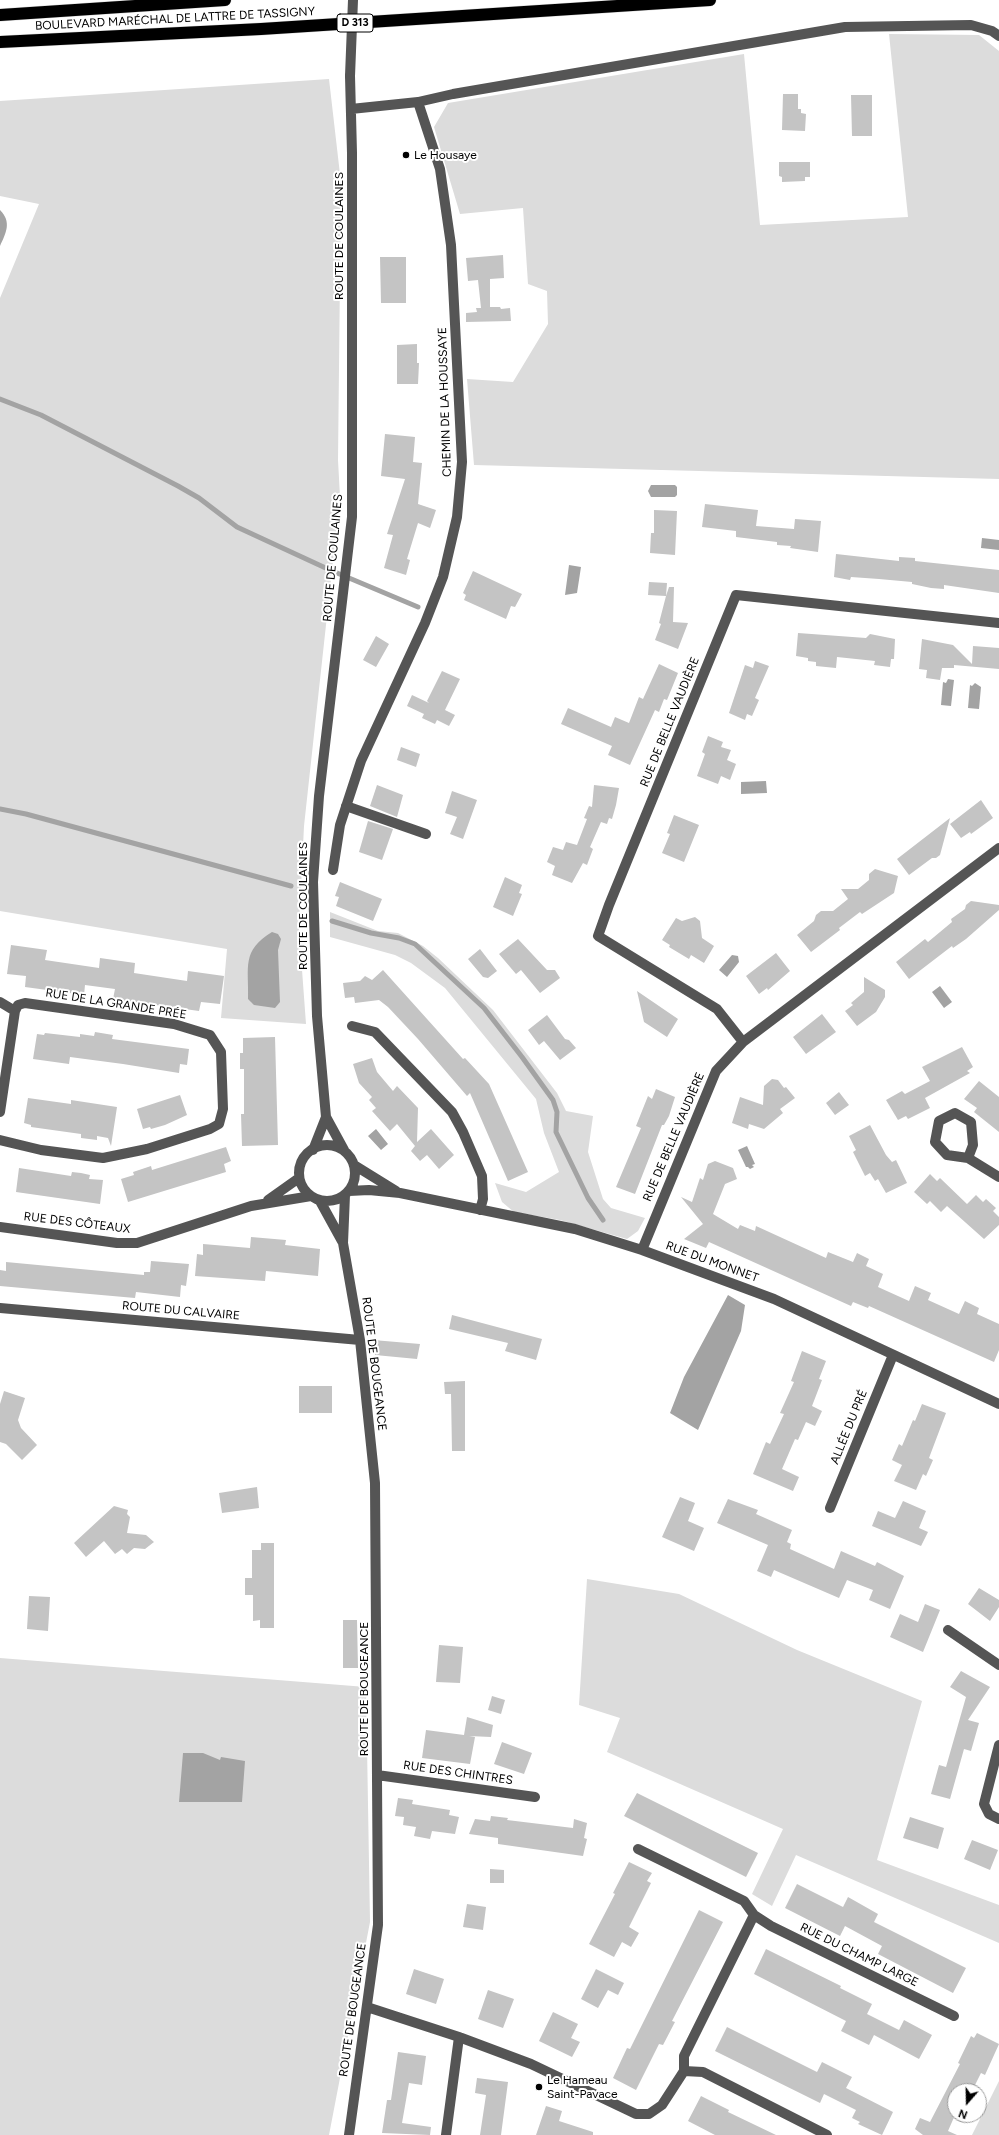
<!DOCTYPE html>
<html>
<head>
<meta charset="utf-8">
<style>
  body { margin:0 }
  #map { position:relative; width:999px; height:2135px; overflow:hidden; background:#fff; font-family:Figtree,sans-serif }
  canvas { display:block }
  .north { position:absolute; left:947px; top:2083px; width:40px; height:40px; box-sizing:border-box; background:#fff; border:1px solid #999; border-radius:50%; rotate:200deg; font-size:11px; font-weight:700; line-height:16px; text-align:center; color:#000 }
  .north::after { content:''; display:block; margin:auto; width:14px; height:18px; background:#000; clip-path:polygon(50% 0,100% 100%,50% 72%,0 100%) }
</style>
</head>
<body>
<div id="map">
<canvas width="999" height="2135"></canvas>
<div class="north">N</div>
</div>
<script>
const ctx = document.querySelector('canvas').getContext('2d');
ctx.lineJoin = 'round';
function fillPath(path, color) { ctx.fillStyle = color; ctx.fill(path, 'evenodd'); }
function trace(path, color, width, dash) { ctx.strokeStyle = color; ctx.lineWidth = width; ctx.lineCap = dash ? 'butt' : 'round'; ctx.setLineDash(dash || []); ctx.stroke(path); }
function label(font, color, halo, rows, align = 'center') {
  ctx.font = font + ' Figtree,sans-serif'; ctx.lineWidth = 4; ctx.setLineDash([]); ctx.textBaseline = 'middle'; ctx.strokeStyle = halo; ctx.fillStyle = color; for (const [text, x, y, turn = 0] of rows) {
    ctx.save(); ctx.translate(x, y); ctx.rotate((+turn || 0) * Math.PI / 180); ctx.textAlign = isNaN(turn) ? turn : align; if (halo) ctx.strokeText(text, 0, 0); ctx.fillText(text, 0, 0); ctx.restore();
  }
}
fillPath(new Path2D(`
  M889,34L979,35L999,51V479L474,465L467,379L513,382L548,324L547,291L528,284L523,208L460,214L434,127L448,103L744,54L760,225L908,217Z
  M329,79L341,183L338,460L340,497L304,826L299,929L306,1024L221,1018L227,949L0,911V298L39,204L0,196V101Z
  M330,912L378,931L398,933L423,946L438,958L493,1010L557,1093L566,1111L593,1116L588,1152L603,1199L611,1208L645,1218L638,1231L627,1239L560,1220L514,1212L502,1202L495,1183L526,1192L559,1172L544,1133L536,1099L445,988L411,963L395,955L330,937Z
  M587,1579L679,1594L797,1650L922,1701L877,1860L999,1905V1943L796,1855L772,1906L752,1894L783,1829L607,1752L620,1718L579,1705Z
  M0,1658L366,1687L370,1922L329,2135H0Z
  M999,2081V2135H972Z`), '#dcdcdc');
fillPath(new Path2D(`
  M0,210C12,222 6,233 0,246Z
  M651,485H675L677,487V495L675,497H651L648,491Z
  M982,538L999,540V550L981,548Z
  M569,565L581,567L577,593L565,595Z
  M948,679L954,680L951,706L941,705L943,682L946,683Z
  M975,683L981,687L979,709L968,708L970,685L972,686Z
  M766,781L767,793L741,794V782Z
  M272,932L278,934L281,939L278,950L280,1002L275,1008L254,1005L248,999C249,967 241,951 272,932Z
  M732,955L738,956L739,962L727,977L719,970Z
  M940,986L952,1002L944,1008L932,992Z
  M376,1129L388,1144L381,1150L368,1136Z
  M747,1146L755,1164L752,1165L754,1167L750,1169L748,1167H746L738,1150Z
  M728,1295L745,1305L741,1331L698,1430L670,1413L684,1377Z
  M183,1753H203L220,1760L221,1757L245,1761L242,1802H179Z`), '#a3a3a3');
trace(new Path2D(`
  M0,399L41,415L178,486L199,498L237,527L330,570L418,607
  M0,809L26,814L291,886
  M332,921L371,933L399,938L415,944L484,1008L522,1057L553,1100L557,1112L556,1132L588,1198L603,1220`), '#a3a3a3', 5);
fillPath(new Path2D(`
  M783,94H798V109H801V113L806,114L805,131L782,130Z
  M851,95H872V136H852Z
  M779,162H810V177H805V181L782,182V177L779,176Z
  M503,255L504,278L490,279V307H500L501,309L510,308L511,321L466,322V313L477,312L476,308H481L478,280L468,281L466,258Z
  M380,257H406V303H381Z
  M417,344V363H419L418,384H397V345Z
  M385,434L415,437L413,462L422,463L418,504L436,510L430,528L418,523L407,559L410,560L406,575L384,568L393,535L387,534L405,479L381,476Z
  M705,504L758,510L756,526L794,529L795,519L821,521L818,552L790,548L791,546L777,545V542L736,537V531L702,527Z
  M654,510L677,511L675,555L650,553L651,533H654Z
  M836,554L899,561V557L915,558V561L999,570V593L944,585V589L931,588L912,584V582L879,579L851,577L850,580L834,577Z
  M473,571L522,594L515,607L511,606L506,619L464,600L466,595L463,593Z
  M649,582L667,583L666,596L669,587H674L673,622L688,623L678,649L655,640L661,624L659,623L666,596L648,595Z
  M798,633L866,638L870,634L895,639L894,659H891L890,667L874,665L875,661L837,657L836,668L816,666V662L808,661V658L796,656Z
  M376,636L389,644L376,667L363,660Z
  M922,639L953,645L972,664L973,646L999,648V669L954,665V668H942L940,680L926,678L927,670L919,669Z
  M755,661L769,666L755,698L759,700L752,716L747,714L745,720L729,713L745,665L753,668Z
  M659,664L678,673L667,700L664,699L659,712L655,710L630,765L608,755L612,746L561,724L568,708L611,727L615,717L629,723L639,697L643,699Z
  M442,671L460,679L445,710L455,715L449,726L437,720L435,724L422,718L424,714L407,706L412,695L429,703L427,701Z
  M708,736L723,742L721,747L731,750L727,760L736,764L730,780L721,776L718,784L697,776L705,754L702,752Z
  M401,747L420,754L416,767L397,760Z
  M377,785L403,795L397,817L370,806Z
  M594,785L619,788L616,805L612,819L609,818L607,824L601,822L590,847L593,849L587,865L583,863L572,883L552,875L555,866L547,862L553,847L563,850L566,842L577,845L587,819L584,818L589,806L592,807Z
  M452,791L477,800L463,839L450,834L457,817L445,813Z
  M981,800L993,818L971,834L970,832L961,838L950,824Z
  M674,815L699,825L684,862L662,853L670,834L667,833Z
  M950,818L940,855L936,858H932L909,875L897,859Z
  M368,821L393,829L382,860L359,852Z
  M875,869L898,876L894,893L862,914L860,912L839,928L840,930L811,952L797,935L814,921L816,915L821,911H833L848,899L841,889H858L869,880V874Z
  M505,877L522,885L519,893L522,894L513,916L493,907Z
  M340,882L382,899L373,921L336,906L339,897L335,896Z
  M971,901L999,905V910L966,939L953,948L952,946L909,979L896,962L925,939L928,942L952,922L951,919L965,909L966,905Z
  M695,917L700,921L702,938L714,946L704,963L691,955L689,959L669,947L670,945L662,940L676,918L682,921Z
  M518,939L547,970H555L560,978L540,993L521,970L516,974L499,954Z
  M11,945L47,950L45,960L99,968L100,958L135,963L134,973L187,981L188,971L224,976L220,1004L201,1002L199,1011L113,999L115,989L85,985L84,995L25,987L26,976L7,974Z
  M480,949L497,971L488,978L483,977L468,959Z
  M776,953L790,971L768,990L767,988L759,994L746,976Z
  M383,970L463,1059L465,1058L489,1084L528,1172L508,1181L470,1093L467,1096L418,1039L388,1007L379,1000L355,1003L354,997L345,998L343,983L360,981L365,976L372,980Z
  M864,977L885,990V997L876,1012L857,1026L845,1011L853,1005L851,1003L864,992Z
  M637,991L678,1019L667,1037L644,1022Z
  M822,1014L836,1032L806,1054L793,1037Z
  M547,1015L565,1039L569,1040L576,1048L560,1060L544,1041L539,1045L528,1030Z
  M95,1032L113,1035L112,1039L189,1049L187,1065L180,1064L179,1073L123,1064V1062V1064L70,1057L69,1064L33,1059L37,1034L44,1035L45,1033L80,1037V1034L94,1036Z
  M275,1037L278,1145L242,1146L241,1114H244V1069H240V1053H243V1038Z
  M962,1047L973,1067L967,1071L970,1073L925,1098L930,1108L908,1119L906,1116L898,1120L886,1100L902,1091L905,1094L930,1081L922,1067Z
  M372,1058L377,1072L393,1091L397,1086L418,1108L417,1142L431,1129L454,1155L439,1169L427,1155L420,1161L411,1151L415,1146L397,1124L390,1131L372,1111L376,1108L369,1100L372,1097L359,1083L353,1064Z
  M772,1079L778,1080L784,1088L786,1087L795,1098L780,1109L783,1113L764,1129L749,1124L748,1129L732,1123L740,1097L763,1105L764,1086Z
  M979,1081L999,1097V1132L974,1112L977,1108L964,1099Z
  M656,1089L675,1097L669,1116L664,1125H662L635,1194L616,1187L641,1128L636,1126L648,1096L652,1099Z
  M839,1092L849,1105L835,1115L826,1103Z
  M180,1095L187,1115L165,1125L151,1129L150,1127L143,1129L137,1109Z
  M28,1098L71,1104V1100L117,1107L111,1146L108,1138L97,1136V1140L81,1138V1134L31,1127V1125L24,1123Z
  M870,1125L886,1155L892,1162L896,1160L907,1183L886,1193L878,1179L875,1181L870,1173L865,1176L853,1152L856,1150L849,1136Z
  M226,1147L231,1161L224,1164L226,1172L128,1202L121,1179L134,1175L133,1172L151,1166L152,1170Z
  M715,1161L733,1168L737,1179L725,1184L713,1214L738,1229L740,1225L755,1231L756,1226L826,1258L828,1252L853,1262L857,1253L869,1259L866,1266L883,1274L878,1287L909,1301L915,1286L931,1293L928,1300L959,1314L965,1301L979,1308L977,1314L999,1324V1350L994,1362L869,1306L868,1308L853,1302L851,1306L709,1242L706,1248L684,1239L703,1224L681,1197L692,1202L700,1178L703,1180L708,1164Z
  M19,1168L71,1176L72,1172L81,1173L90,1175L89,1179L103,1180L100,1204L16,1192Z
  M930,1174L937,1181L940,1178L967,1204L976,1195L983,1202L986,1199L996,1208L993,1211L999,1217V1225L984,1239L947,1206L941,1212L930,1201L927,1204L914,1192Z
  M251,1237L286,1240L285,1245L320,1249L318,1276L266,1271L265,1281L195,1276L197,1254L203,1255V1244L250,1248Z
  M151,1261L189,1264L186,1286L181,1285L180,1297L136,1292L135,1298L0,1286V1270L6,1271V1262L144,1275V1272H150Z
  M452,1315L542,1339L536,1360L505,1351L508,1343L449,1329Z
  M373,1340L420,1344L417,1359L375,1355Z
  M802,1351L826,1361L819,1379L822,1380L812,1406L822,1411L815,1426L806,1422L798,1440L795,1439L782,1469L799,1477L793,1491L753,1474L766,1442L770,1444L784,1414L780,1413L794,1382L791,1381Z
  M465,1381V1451H452L451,1394H445L444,1382Z
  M299,1386H332V1413H299Z
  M4,1391L25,1398L18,1420L21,1428L37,1445L22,1460L6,1444L0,1442V1404Z
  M922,1404L946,1413L929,1458L933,1460L926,1476L923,1474L916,1490L894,1481L902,1465L892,1460L899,1444L902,1446L913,1420L915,1421Z
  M257,1487L259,1508L222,1513L219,1493Z
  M680,1497L695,1503L688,1521L704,1528L694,1551L662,1537Z
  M728,1499L758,1510L756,1514L792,1530L787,1542L791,1544L790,1549L834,1569L841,1551L875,1566L877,1562L904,1576L890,1609L869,1600L873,1590L847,1580L839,1598L774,1570L771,1577L757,1571L768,1545L717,1523Z
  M903,1501L926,1511L919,1528L928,1532L921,1546L872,1526L878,1511L895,1518Z
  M114,1506L128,1510L127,1514L130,1517L127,1533L146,1535L154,1542L145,1549L134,1548L127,1554L122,1549L115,1554L104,1541L86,1557L74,1543Z
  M261,1543H274V1628H260V1620L253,1621V1595H245V1578H252V1550H261Z
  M979,1588L999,1600V1607L990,1621L968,1604Z
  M29,1596L50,1597L48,1631L27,1629Z
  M925,1604L940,1610L923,1652L890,1637L900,1614L918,1622Z
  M343,1620H357L358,1668H343Z
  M439,1645L463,1647L460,1683L436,1682Z
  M961,1671L990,1687L968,1720L979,1723L971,1751L964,1749L950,1799L931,1794L939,1765L946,1767L966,1697L950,1687Z
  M492,1696L505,1700L501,1714L488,1710Z
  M467,1717L493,1725L491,1737L469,1736L475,1737L470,1764L422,1758L426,1730L464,1735Z
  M502,1742L532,1753L524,1774L494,1764Z
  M637,1793L758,1853L746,1877L624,1816Z
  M398,1798L413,1800L412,1804L450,1810L449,1815L459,1817L455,1834L432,1831L430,1839L414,1836L416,1827L403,1825L404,1817L395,1816Z
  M491,1816L508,1818L507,1820L573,1828L574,1819L587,1823L584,1838L587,1839L583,1856L498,1844V1838L469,1834L475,1819L490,1821Z
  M910,1817L944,1828L938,1849L903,1838Z
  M972,1840L998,1850L990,1870L964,1859Z
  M629,1862L652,1873L647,1881L651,1883L629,1927L639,1933L631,1947L622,1942L614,1957L589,1944L615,1894L613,1893Z
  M490,1869L504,1870V1883H490Z
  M797,1884L843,1907L848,1897L878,1914L874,1922L966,1968L953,1993L878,1954L882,1946L845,1926L840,1936L785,1908Z
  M467,1904L486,1907L483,1930L463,1927Z
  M699,1910L723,1922L672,2021L675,2022L663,2045L659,2044L636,2090L613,2078L627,2048L630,2049Z
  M766,1949L841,1986L840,1988L872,2004L867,2014L899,2030L904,2020L932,2035L919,2059L874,2035L869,2045L841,2031L846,2021L754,1974Z
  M414,1969L444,1979L436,2004L406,1994Z
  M596,1969L624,1983L618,1995L608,1990L598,2008L581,1999Z
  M488,1990L514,1999L503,2028L478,2019Z
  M553,2012L578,2024L571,2038L580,2042L572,2057L539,2041Z
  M727,2027L817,2072L822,2062L852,2077L846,2088L893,2112L882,2135L858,2124L860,2122L852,2118L856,2110L824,2094L820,2103L715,2051Z
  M977,2033L999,2044L985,2075L981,2073L972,2091H955V2115H960L959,2117L955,2115L948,2131L957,2135H923L915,2129L920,2118L930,2122L960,2064L958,2063L971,2036L974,2038Z
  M398,2052L426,2056L422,2085L409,2083L402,2123L431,2127L430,2135L382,2133L387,2100H391Z
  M477,2078L508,2082L501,2135H480L486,2095L475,2093Z
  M701,2096L729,2110L728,2112L776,2135H715L688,2121Z
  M546,2106L562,2111L559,2121L593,2132V2135H536Z`), '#c4c4c4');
const highway = new Path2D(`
  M0,15L225,0
  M0,42L261,29L710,0`);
trace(highway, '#dbdbdb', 13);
trace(new Path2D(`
  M418,102L453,94L845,27L971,25L992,31L999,36
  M346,806L426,834
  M333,870L340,825L361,761L425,623L443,577L457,517L462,462L451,245L440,169L418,102L351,109
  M0,1002L15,1011
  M352,1026L375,1032L452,1112L463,1132L482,1176L483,1199L480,1210
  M743,1042L717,1009L598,936L609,905L736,595L999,623
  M0,1112L15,1011L18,1005L25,1003L174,1024L210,1035L221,1052L223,1109L219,1124L210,1129L147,1149L103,1158L41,1150L0,1140
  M299 1173a28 28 0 1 1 56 0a28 28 0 1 1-56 0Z
  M313,1150L326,1117
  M344,1150L326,1117L317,1016L313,882L319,796L352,517V153L350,76
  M968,1158L973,1145L971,1122L955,1113L939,1121L935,1142L947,1155L968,1158L999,1177
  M354,1165L396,1191
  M349,1191L369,1190L400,1193L575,1229L642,1250L774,1299L999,1404
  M345,1195L343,1243L360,1340L375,1483L378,1925L349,2135
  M268,1200L299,1178
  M320,1201L342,1241
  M0,1227L117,1243H137L251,1206L311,1196
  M642,1250L716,1071L743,1042L999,848
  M0,1308L360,1340
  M830,1508L893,1355
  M948,1630L999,1665
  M999,1745L984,1804L989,1814L999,1819
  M377,1775L535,1797
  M638,1849L744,1901L754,1915L771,1926L954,2016
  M367,2007L459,2037L531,2064L636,2114H649L662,2105L684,2071L703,2072L827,2135
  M684,2071V2056L754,1915
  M446,2135L459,2037`), '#555', 10);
trace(highway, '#000', 12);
trace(new Path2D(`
  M350,76L353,0`), '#555', 10);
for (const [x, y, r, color] of [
  [406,155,4,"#000"],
  [539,2087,4,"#000"]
]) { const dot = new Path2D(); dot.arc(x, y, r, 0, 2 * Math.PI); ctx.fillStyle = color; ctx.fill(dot); trace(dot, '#fff', 1.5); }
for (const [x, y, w] of [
  [355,23,36]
]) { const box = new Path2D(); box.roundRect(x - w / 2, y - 9, w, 18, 3); ctx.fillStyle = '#fff'; ctx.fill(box); trace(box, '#000', 1); }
label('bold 11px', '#000', null, [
  ["D 313",355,23]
]);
label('12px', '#000', '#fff', [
  ["BOULEVARD MARÉCHAL DE LATTRE DE TASSIGNY",175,19,-3],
  ["ROUTE DE COULAINES",339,236,-90],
  ["CHEMIN DE LA HOUSSAYE",445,402,-92],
  ["ROUTE DE COULAINES",333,558,-85],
  ["RUE DE BELLE VAUDIÈRE",670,722,-68],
  ["ROUTE DE COULAINES",303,906,-90],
  ["RUE DE LA GRANDE PRÉE",116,1004,9],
  ["RUE DE BELLE VAUDIÈRE",674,1137,-67],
  ["RUE DES CÔTEAUX",77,1223,7],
  ["RUE DU MONNET",712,1262,20],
  ["ROUTE DU CALVAIRE",181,1311,5],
  ["ROUTE DE BOUGEANCE",374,1364,83],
  ["ALLÉE DU PRÉ",849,1427,-68],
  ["ROUTE DE BOUGEANCE",364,1689,-90],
  ["RUE DES CHINTRES",458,1773,8],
  ["RUE DU CHAMP LARGE",859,1955,26],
  ["ROUTE DE BOUGEANCE",353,2010,-82]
]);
label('12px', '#000', '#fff', [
  ["Le Housaye",414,155],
  ["Le Hameau",547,2080],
  ["Saint-Pavace",547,2094]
], 'left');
</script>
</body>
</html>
